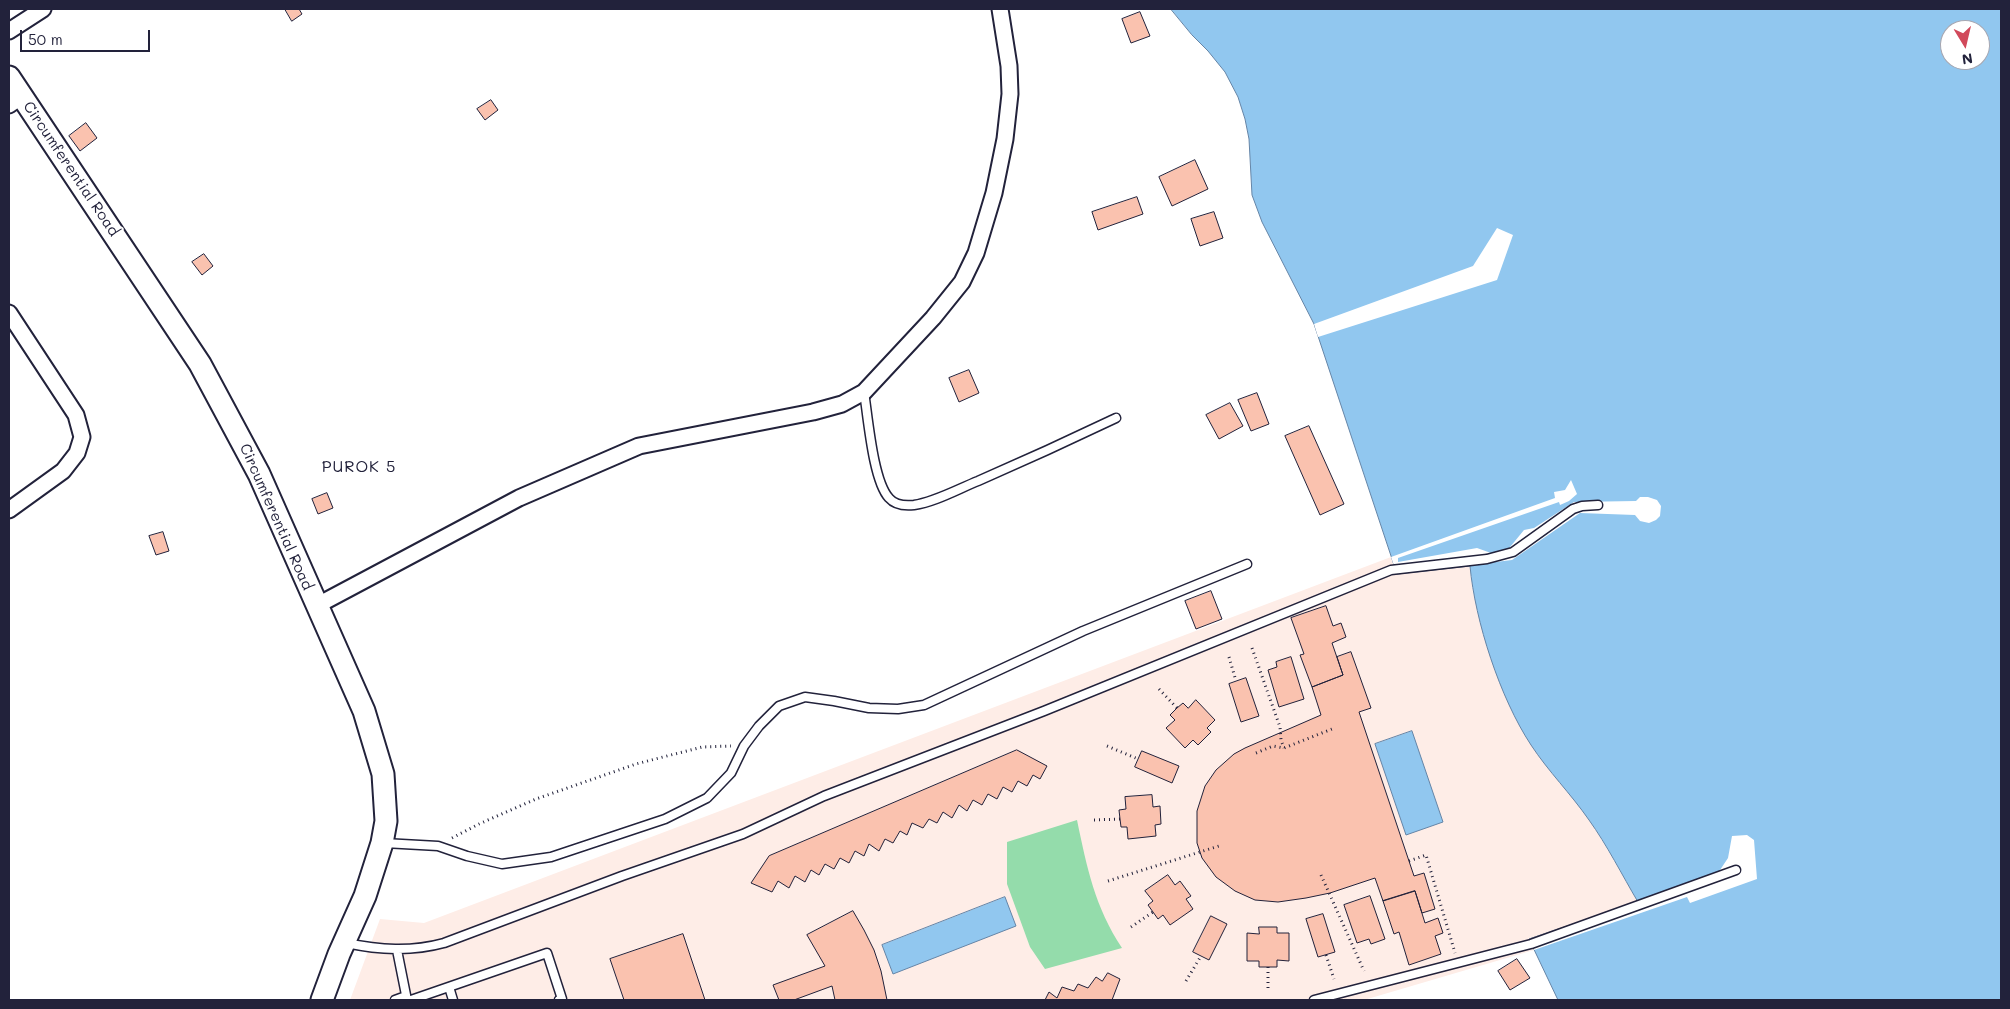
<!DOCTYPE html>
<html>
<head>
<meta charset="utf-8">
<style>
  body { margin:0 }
  #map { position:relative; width:2010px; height:1009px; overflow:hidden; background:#fff; font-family:Mali,sans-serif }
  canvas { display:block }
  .frame { position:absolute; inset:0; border:10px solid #22223b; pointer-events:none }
  .north { position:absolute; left:1940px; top:20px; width:50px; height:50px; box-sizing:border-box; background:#fff; border:1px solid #a7a7b1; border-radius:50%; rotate:171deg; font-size:14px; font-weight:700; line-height:20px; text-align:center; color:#22223b }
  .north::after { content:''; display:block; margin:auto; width:18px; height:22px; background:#d1495b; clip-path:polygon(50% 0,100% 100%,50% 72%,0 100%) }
  .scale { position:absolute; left:20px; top:30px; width:130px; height:22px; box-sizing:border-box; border:2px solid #22223b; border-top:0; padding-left:6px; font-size:15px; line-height:18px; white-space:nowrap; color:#22223b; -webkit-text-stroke:4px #fff; paint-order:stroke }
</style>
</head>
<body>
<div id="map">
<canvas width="2010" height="1009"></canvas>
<div class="frame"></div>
<div class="north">N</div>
<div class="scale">50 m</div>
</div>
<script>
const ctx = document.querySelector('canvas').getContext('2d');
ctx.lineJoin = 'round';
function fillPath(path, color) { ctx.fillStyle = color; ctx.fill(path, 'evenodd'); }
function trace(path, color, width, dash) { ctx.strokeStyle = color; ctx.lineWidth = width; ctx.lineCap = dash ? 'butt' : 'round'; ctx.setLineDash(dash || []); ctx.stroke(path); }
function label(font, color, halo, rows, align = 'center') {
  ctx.font = font + ' Mali,sans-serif'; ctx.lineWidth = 4; ctx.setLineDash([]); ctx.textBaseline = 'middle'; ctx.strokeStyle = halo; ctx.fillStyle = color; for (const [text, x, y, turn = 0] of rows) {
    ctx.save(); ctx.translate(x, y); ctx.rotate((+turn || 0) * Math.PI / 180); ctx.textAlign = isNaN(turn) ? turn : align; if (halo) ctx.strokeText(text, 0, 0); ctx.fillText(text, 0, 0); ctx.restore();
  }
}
fillPath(new Path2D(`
  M1391,557L1398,574L1470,566L1473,593L1531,744L1590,820L1638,902L1530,939L1534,950L1364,1000H350L380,919L424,923Z`), '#feede7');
fillPath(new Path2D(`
  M1077,820C1087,868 1095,907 1122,948L1045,969L1030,947L1007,884V842Z`), '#94dcab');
const water = new Path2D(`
  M1171,9H2001V1000H1558L1529,939L1638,902C1622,875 1607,845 1589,820C1571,794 1548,771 1531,745C1500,698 1475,621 1470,566L1397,574L1314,324L1262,222L1252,195L1249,139L1245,119L1238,97L1225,72L1208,51L1192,35ZM1950,30H1980V60H1950Z
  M1412,731L1443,822L1406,835L1375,744Z
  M1005,897L1016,926L893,974L882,945Z`);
fillPath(water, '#91c7ef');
trace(water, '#6585a7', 1);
fillPath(new Path2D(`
  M1497,228L1513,235L1497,280L1318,337L1314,324L1473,266Z
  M1571,480L1577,494L1569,501L1560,505L1559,502L1398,558V562L1477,548L1491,553L1506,552L1524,530L1534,528L1574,502L1636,501L1640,497H1648L1657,500L1661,506L1660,516L1656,520L1649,523L1640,521L1635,515L1580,513L1512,560L1397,574L1391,557L1555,498L1554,492L1565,490Z
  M1747,835L1754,840L1757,879L1690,903L1687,897L1534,950L1529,939L1718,873L1728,858L1732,836Z`), '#fff');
const building = new Path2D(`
  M285,9H299L302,14L292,21Z
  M1140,12L1150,36L1131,43L1122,19Z
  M491,100L498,110L485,120L477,109Z
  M86,123L97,138L80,151L69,136Z
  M1195,160L1208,189L1172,206L1159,177Z
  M1137,197L1143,214L1098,230L1092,212Z
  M1214,212L1223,238L1200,246L1191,219Z
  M204,254L213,266L202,275L192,262Z
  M969,370L979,393L959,402L949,378Z
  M1257,393L1269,424L1251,431L1238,400Z
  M1230,403L1243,426L1219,439L1206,415Z
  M1309,426L1344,504L1320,515L1285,436Z
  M327,493L333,508L318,514L312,499Z
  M163,532L169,551L156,555L149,536Z
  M1211,591L1222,619L1196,629L1185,601Z
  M1326,606L1333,626L1341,623L1346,637L1332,643L1343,675L1312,687L1300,655L1304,654L1291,618Z
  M1351,652L1371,708L1359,712L1414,876L1424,873L1435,909L1422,913L1415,891L1383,901L1375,878L1330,893L1306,898L1278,902L1255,900L1235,891L1216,877L1202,858L1197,843V811L1205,786L1216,770L1234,754L1245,748L1321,715L1312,687L1343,675L1337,657Z
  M1291,657L1304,699L1279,707L1268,670L1277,667L1276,662Z
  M1246,678L1259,716L1241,722L1229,684Z
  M1196,700L1215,720L1207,728L1211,732L1198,745L1193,740L1185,748L1166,728L1175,720L1170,715L1177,708L1183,703L1188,708Z
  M1017,750L1047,766L1040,779L1033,775L1027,786L1018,781L1012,792L1003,787L997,799L988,794L982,805L973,800L967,811L959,805L952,818L943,812L937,823L929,819L923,828L912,823L907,835L900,831L893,843L885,839L879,851L869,844L864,856L855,851L849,863L840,858L834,869L825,864L819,875L811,870L805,882L795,876L789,888L778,881L772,892L751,883L769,856Z
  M1142,751L1179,766L1172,783L1135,767Z
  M1152,795L1153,807L1160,806L1161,824L1155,825L1156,836L1128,839L1127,827H1121L1120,819L1119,810L1126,809L1125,797Z
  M1168,875L1175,885L1180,881L1191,896L1186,899L1193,909L1170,925L1163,915L1158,919L1148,905L1153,901L1145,891Z
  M1415,891L1425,923L1438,918L1443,933L1435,936L1441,954L1409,965L1399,932L1394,934L1383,901Z
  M1370,896L1385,939L1371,944L1369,939L1357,943L1344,905Z
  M853,911L864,930L874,950L881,971L887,1000H835L832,986L794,1000H779L773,985L825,966L807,935Z
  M1323,914L1335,952L1318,957L1306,919Z
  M1211,916L1227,924L1209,960L1193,952Z
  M1259,927H1277V933H1289V961L1277,960V967H1259V961H1247V933L1259,934Z
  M683,934L705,1000H624L610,959Z
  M1517,959L1530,978L1510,990L1498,971Z
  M1108,973L1120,979L1112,1000H1045L1049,992L1057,998L1062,987L1074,991L1078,984L1088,988L1096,977L1102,981Z`);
fillPath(building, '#fac2af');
trace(building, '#22223b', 1);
const lane = new Path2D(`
  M864,392C868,417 873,481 889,498C895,505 905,506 914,505C935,502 958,489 978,481C1024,461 1070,440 1116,418
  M384,843L438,846L467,856L502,864L551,857L665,819L707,798L731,773L744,746L759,726L779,706L805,697L834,701L869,708L898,709L924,705L1083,631L1247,564
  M346,943C380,950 411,952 444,943L622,876L743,834L824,796L1044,711L1391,570L1487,559L1513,552L1573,509L1582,506L1598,505
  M397,950L407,1000
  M449,987L453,1000
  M395,1000L406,996
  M411,1000L547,953L562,999L559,1000
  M1314,1000L1531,944L1736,870`);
const street = new Path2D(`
  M9,31L43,9
  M9,105L22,96
  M9,313L76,415L82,437L77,453L63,471L9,510
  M316,606L519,498L639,446L813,412L842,404L864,392L933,318L962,282L976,253L994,193L1005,139L1010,94L1009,66L1000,9`);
const secondary = new Path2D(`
  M9,77L200,364L259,474L364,711L383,774L386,821L382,843L365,896L339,954L322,1000`);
trace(lane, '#22223b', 11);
trace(street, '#22223b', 19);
trace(secondary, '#22223b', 25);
trace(new Path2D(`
  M1252,648L1280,727L1281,740L1284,748
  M1229,657L1236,681
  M1159,689L1177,708
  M1107,746L1138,759
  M1256,753L1273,746L1284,748L1332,729
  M1094,820L1120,819
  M452,838L479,824L536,799L636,764L702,747L731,746
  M1409,861L1426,855L1455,953
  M1321,875L1364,971
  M1108,881L1219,846
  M1131,927L1153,912
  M1326,955L1334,979
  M1268,967V991
  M1186,981L1201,956`), '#22223b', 3, [1, 4]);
trace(lane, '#fff', 8);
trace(street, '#fff', 15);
trace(secondary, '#fff', 21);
label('15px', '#22223b', '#fff', [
  ["Circumferential Road",71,169,56],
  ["Circumferential Road",276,517,66]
]);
ctx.letterSpacing = '1px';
label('16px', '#22223b', '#fff', [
  ["PUROK 5",359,467]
]);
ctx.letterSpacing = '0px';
</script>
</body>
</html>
